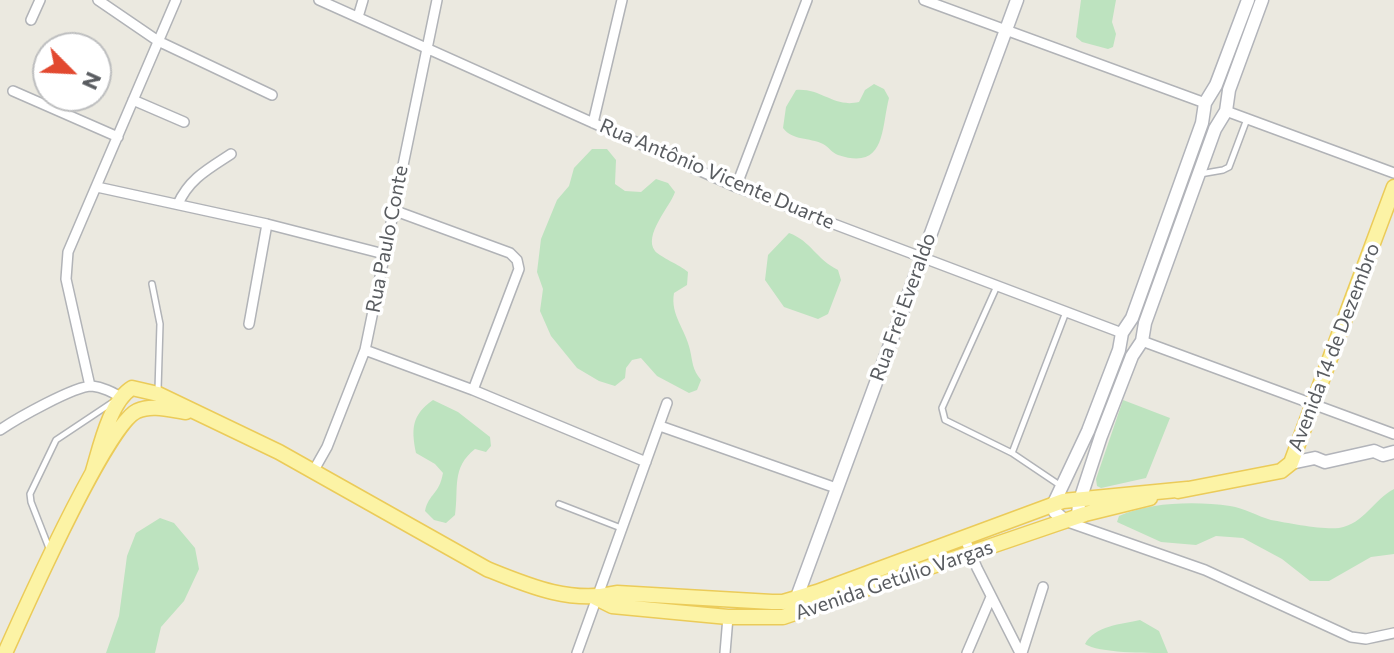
<!DOCTYPE html>
<html>
<head>
<meta charset="utf-8">
<style>
  body { margin:0 }
  #map { position:relative; width:1394px; height:653px; overflow:hidden; background:#ebe9e0; font-family:Commissioner,sans-serif }
  canvas { display:block }
  .north { position:absolute; left:32px; top:32px; width:80px; height:80px; box-sizing:border-box; background:#fff; border:2px solid #bdbebf; border-radius:50%; rotate:114deg; font-size:22px; font-weight:700; line-height:32px; text-align:center; color:#595c60 }
  .north::after { content:''; display:block; margin:auto; width:28px; height:36px; background:#e24930; clip-path:polygon(50% 0,100% 100%,50% 72%,0 100%) }
</style>
</head>
<body>
<div id="map">
<canvas width="1394" height="653"></canvas>
<div class="north">N</div>
</div>
<script>
const ctx = document.querySelector('canvas').getContext('2d');
ctx.lineJoin = 'round';
function fillPath(path, color) { ctx.fillStyle = color; ctx.fill(path, 'evenodd'); }
function trace(path, color, width, dash) { ctx.strokeStyle = color; ctx.lineWidth = width; ctx.lineCap = dash ? 'butt' : 'round'; ctx.setLineDash(dash || []); ctx.stroke(path); }
function label(font, color, halo, rows, align = 'center') {
  ctx.font = font + ' Commissioner,sans-serif'; ctx.lineWidth = 7; ctx.setLineDash([]); ctx.textBaseline = 'middle'; ctx.strokeStyle = halo; ctx.fillStyle = color; for (const [text, x, y, turn = 0] of rows) {
    ctx.save(); ctx.translate(x, y); ctx.rotate((+turn || 0) * Math.PI / 180); ctx.textAlign = isNaN(turn) ? turn : align; if (halo) ctx.strokeText(text, 0, 0); ctx.fillText(text, 0, 0); ctx.restore();
  }
}
fillPath(new Path2D(`
  M1081,0H1116L1112,22L1116,34L1113,47L1108,49L1082,42L1076,37Z
  M874,84L884,89L889,98C881,129 886,171 838,155C832,153 829,147 823,144C809,137 793,141 783,128L786,107L796,90C822,88 833,108 859,102L865,90Z
  M592,149H607L616,160L615,184L625,191L641,192L656,179L668,183L675,192C670,207 643,235 655,251C660,257 680,265 688,272L687,285L674,293C670,315 686,330 690,350C693,363 692,369 701,380L697,390L689,393L657,376L641,358L632,360L626,368L625,378L615,386L599,381L577,368L551,336L540,311L543,289L537,272L541,239L557,200L569,186L574,168Z
  M789,233C811,241 816,259 838,270L841,280L828,314L818,319L784,307L765,280L768,255Z
  M433,400L458,412L490,437L491,446L486,452L475,449C451,468 459,488 455,515L446,523L434,520L425,511C429,493 439,495 443,473L435,464L416,453C411,428 412,415 433,400Z
  M1123,400L1170,418L1146,478L1101,488L1097,486L1096,479Z
  M1394,489V554L1371,557L1329,581H1310L1282,559L1243,538L1216,536L1196,545L1161,542L1117,522L1119,516C1150,502 1196,501 1230,506C1244,508 1257,516 1271,520C1288,523 1323,530 1339,528C1364,524 1374,499 1394,489Z
  M160,518L174,523L195,548L199,569L184,601L161,627L155,653H106L119,616L127,556L136,533Z
  M1140,620L1159,631L1168,653C1147,653 1098,653 1085,644C1094,626 1122,624 1140,620Z`), '#bde3bf');
const lane = new Path2D(`
  M1200,174L1223,170L1229,167L1247,119
  M152,284L160,324L158,390
  M997,286L942,408L945,420L1012,453L1066,312
  M1012,453L1061,486
  M559,504L621,528
  M49,548L31,502L30,494L56,440L113,402`);
const street = new Path2D(`
  M98,0L158,41L272,95
  M319,0L736,187L1122,333
  M924,0L1205,103
  M358,17L363,0
  M31,20L40,0
  M13,91L118,137
  M133,100L184,122
  M1226,111L1394,173
  M593,123L622,0
  M97,187L267,224L384,254
  M736,187L807,0
  M178,204C189,179 208,169 231,154
  M393,210L510,253L517,260L519,269L473,390
  M249,324L267,224
  M1142,341L1394,434
  M365,350L473,390L646,462
  M90,386L66,279L68,252L176,0
  M660,426L836,488
  M0,430C16,419 74,386 92,386C101,387 114,392 121,398
  M314,470L327,447L365,350L437,0
  M1065,521L1205,570L1351,637L1366,639L1394,633
  M965,539L977,568L1020,653
  M577,653L667,403
  M725,653L728,617
  M967,653L991,597
  M1022,653L1043,587`);
const secondary = new Path2D(`
  M1291,463L1315,458L1325,462L1374,451L1383,455L1394,452
  M1078,517L1079,503L1101,436L1132,356L1142,341L1145,323L1215,129L1226,111L1229,90L1262,0
  M1065,521L1055,512L1054,503L1088,431L1119,350L1122,333L1132,318L1202,123L1205,103L1216,85L1248,0
  M794,605L1017,0`);
const primary = new Path2D(`
  M93,471C100,448 110,401 132,388L158,394L279,452L487,569C529,586 571,604 617,593L772,602H783L817,592L1063,501L1187,489
  M1178,491L1281,471L1291,463L1394,187
  M596,598L612,606L728,617H783L1085,514L1150,498
  M5,653C23,613 107,424 137,411C152,404 171,410 186,412`);
trace(lane, '#b1b3b7', 8);
trace(street, '#b1b3b7', 12);
trace(secondary, '#b2b4ba', 15);
trace(primary, '#ebcb59', 17);
trace(lane, '#fff', 5);
trace(street, '#fff', 9);
trace(secondary, '#fff', 12);
trace(primary, '#fcf3a5', 14);
label('20px', '#595c60', '#fff', [
  ["Rua Antônio Vicente Duarte",717,174,23],
  ["Rua Paulo Conte",387,239,-79],
  ["Rua Frei Everaldo",903,307,-70],
  ["Avenida 14 de Dezembro",1334,347,-69],
  ["Avenida Getúlio Vargas",894,580,-19]
]);
</script>
</body>
</html>
